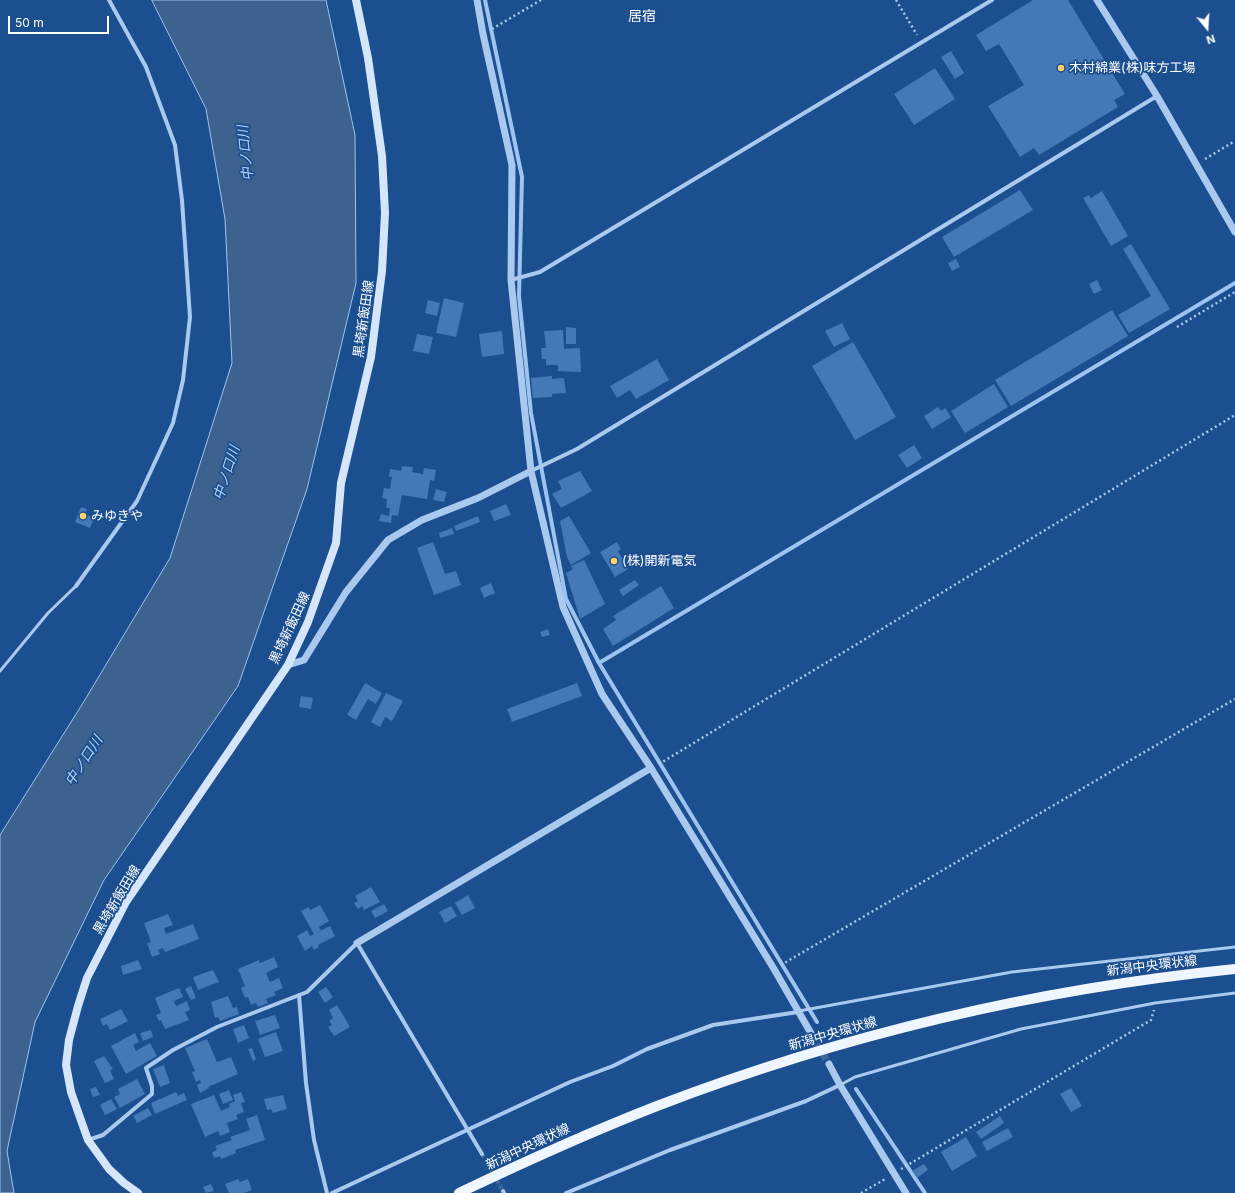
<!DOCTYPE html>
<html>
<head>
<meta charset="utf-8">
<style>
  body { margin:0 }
  #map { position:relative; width:1235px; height:1193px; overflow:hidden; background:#1b4f8f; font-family:Inter,sans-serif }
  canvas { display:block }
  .north { position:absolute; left:1187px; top:8px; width:40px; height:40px; -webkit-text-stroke:3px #1b4f8f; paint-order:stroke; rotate:162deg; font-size:11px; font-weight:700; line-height:16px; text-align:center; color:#fff }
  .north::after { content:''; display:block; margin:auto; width:14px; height:18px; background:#fff; clip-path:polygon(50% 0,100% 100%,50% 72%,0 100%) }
  .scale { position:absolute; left:8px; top:16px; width:101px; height:18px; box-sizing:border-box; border:2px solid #fff; border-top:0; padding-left:5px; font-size:12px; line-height:14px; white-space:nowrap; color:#fff; -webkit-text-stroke:3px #1b4f8f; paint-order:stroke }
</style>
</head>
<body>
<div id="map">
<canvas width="1235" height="1193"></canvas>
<div class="north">N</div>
<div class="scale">50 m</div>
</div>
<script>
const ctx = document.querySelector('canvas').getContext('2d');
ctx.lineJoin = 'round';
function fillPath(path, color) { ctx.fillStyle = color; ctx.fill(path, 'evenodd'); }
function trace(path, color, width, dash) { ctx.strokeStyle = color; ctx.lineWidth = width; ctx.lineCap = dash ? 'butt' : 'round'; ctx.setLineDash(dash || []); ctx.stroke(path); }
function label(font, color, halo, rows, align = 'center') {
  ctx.font = font + ' Inter,"Noto Sans JP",sans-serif'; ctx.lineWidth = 3.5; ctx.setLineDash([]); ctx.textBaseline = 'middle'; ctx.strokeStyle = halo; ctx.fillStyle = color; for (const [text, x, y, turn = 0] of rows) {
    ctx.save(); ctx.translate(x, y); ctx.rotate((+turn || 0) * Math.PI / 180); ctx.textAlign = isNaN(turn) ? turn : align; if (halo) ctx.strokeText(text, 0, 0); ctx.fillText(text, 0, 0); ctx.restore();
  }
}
const water = new Path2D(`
  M152,0H326L355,135L356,283L307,489L238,686L104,880L35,1022L7,1151L14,1193H0V835L83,703L170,558L232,363L225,219L206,109Z`);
fillPath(water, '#3c6290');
trace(water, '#9cc4f0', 1);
trace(new Path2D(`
  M485,0L522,177L519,296L531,413L566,599L599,663L817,1022
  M599,663L1235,283
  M856,1089L925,1193`), '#9cc4f0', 4);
fillPath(new Path2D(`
  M1033,0H1068L1125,94L1114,100L1118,107L1039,155L1034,148L1020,157L988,106L1024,85L999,44L986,51L976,35Z
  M951,51L964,73L955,79L941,57Z
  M935,68L955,99L914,125L894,94Z
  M1020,190L1033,210L954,257L942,237Z
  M1102,191L1128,236L1111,246L1083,198L1089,195L1091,198Z
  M1131,244L1170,309L1129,333L1118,315L1151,296L1123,249Z
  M956,259L960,267L952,271L948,263Z
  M1097,280L1102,290L1094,294L1089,284Z
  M444,298L464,303L456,337L436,333Z
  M428,300L440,303L437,316L425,313Z
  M1112,310L1128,336L1011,406L995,380Z
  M842,323L850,339L834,347L825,331Z
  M566,327L576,328V344H566Z
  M563,330L564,349L580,348L581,372L558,371V365H546V359H542L541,348H546L544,331Z
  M502,331L504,354L482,357L479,334Z
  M417,334L433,337L429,354L413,351Z
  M853,342L896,417L855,440L812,366Z
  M657,359L669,380L636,399L630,390L617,398L610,386Z
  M552,376V379L564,378L566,393L552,394V397L533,398L531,378Z
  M994,384L1008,407L965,433L951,411Z
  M938,407L941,411L945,408L951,417L932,429L924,416Z
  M914,445L922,458L907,468L898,455Z
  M402,466L413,467L412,472L423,474L424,468L436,470L434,481L430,480L427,499L402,495L398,516L392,515L391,523L379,521L381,514L389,516L390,508H386L387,499L382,498L384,488L390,489L392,477H389L390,469L401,471Z
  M580,471L592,491L561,508L552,494L562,489L558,481Z
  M436,489L447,492L444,502L433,500Z
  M506,504L511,515L494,521L490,511Z
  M81,507L87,509L85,514L94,518L90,528L75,522Z
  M478,516L480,522L456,531L454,526Z
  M569,516L591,553L571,565L567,557L560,521Z
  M452,528L454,534L440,538L439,533Z
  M433,542L445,574L456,571L461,585L434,595L417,548Z
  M617,542L621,549L618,551L628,569L615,577L600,552Z
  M584,560L605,604L580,619L566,573L573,569L571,566Z
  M635,580L639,585L623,596L619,590Z
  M491,583L495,593L484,598L480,588Z
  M661,586L674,608L613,646L603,629L616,620L613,616Z
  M548,629L550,635L542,637L540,632Z
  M365,683L382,693L376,704L368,699L356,720L347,715Z
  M577,683L582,696L512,722L507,709Z
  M386,693L403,701L392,721L385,717L380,727L371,722Z
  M301,696L313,698L311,709L299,707Z
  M371,887L380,902L364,910L362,906L358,909L354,903L358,901L355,896Z
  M468,895L475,908L462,915L455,903Z
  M384,904L388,911L375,918L371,911Z
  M320,905L329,921L319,927L321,930L314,934L301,911L309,907L310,910Z
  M451,906L457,916L445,923L439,912Z
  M168,914L173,925L164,928L166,934L193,924L199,939L165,952L163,948L158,950L160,954L152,957L147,943L151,942L144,923Z
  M330,926L335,936L318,945L319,947L314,950L312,946L305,951L297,936L307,930L310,936Z
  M274,957L278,967L266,973L270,982L279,978L283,988L274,992L276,995L266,999L268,1003L258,1007L256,1003L251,1005L248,997L245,998L241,988L245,986L238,969L259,960L260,963Z
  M138,960L142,969L123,975L121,966Z
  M213,970L219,982L198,990L193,977Z
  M191,986L196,998L191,1000L185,989Z
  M326,987L333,997L325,1003L318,992Z
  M179,988L183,997L174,1001L176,1006L187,1001L190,1010L185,1012L189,1020L165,1029L161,1020L159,1021L156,1015L161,1013L155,998Z
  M228,996L233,1008L237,1007L239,1014L220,1021L218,1017L215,1018L211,1002Z
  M337,1005L350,1027L334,1036L328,1027L332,1025L329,1021L333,1018L329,1010Z
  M121,1009L128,1021L110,1030L107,1024L103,1026L100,1019Z
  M275,1015L280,1028L260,1035L255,1021Z
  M244,1025L249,1038L238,1043L233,1029Z
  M151,1030L153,1037L143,1041L140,1033Z
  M276,1032L283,1051L265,1057L258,1039Z
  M135,1033L139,1042L133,1045L136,1051L150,1043L157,1056L126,1074L111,1046Z
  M207,1039L217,1062L231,1057L238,1074L208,1087L209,1088L200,1093L197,1085L201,1083L200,1080L196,1082L192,1072L195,1071L185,1048Z
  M252,1048L256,1059L253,1061L248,1049Z
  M104,1056L113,1069L110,1070L114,1079L105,1083L94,1061Z
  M164,1065L170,1083L160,1087L153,1069Z
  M137,1079L145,1094L120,1108L114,1097L120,1094L118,1089Z
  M96,1087L100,1095L93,1097L90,1089Z
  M1071,1088L1082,1106L1071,1112L1060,1094Z
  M229,1090L233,1100L223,1104L219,1094Z
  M176,1092L178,1096L184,1093L187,1100L155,1114L151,1103Z
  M241,1092L245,1102L241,1103L244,1112L236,1115L238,1119L227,1123L230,1132L220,1136L218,1131L205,1137L191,1104L214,1095L221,1111L230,1107L229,1104L235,1101L233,1095Z
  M283,1095L287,1109L273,1113L271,1109L267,1110L264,1099Z
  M111,1099L117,1109L105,1115L100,1105Z
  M148,1108L152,1115L137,1123L133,1116Z
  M257,1115L265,1140L235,1150L236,1153L221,1159L220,1156L214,1158L212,1152L217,1150L215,1146L232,1140L230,1137L250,1130L246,1119Z
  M1000,1116L1004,1123L981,1139L976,1132Z
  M1008,1128L1013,1137L987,1151L982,1142Z
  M966,1137L977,1156L952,1171L941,1152Z
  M924,1164L928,1170L917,1178L912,1171Z
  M238,1179L240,1182L248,1179L252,1190L244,1193H229L225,1184Z
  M211,1184L214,1191L206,1193L203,1187Z`), '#4478b7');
trace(new Path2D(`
  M482,1154L503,1191`), '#3d69a0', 4, [4, 2]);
trace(new Path2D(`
  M812,1035L829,1064`), '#3d69a0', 7, [7, 3.5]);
trace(new Path2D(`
  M896,0L917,35
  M492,29L541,0
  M1205,159L1235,141
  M1177,327L1235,292
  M659,764L1235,415
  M781,965L1235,699
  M901,1169L1151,1020L1154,1010
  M861,1193L887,1178`), '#a9c9ee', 2.5, [2, 3]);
trace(new Path2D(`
  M0,671L48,613L76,586
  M799,1011L1012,972L1235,947
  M840,1085L855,1077L1021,1029L1155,1003L1235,993`), '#a9c9ee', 3);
trace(new Path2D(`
  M511,280L540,272L992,0
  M531,471L577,449L1157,96
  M76,586L137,501L173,423L183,380L190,317L182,200L175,145L146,67L109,0
  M299,995L306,1083L314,1140L327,1193
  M88,1140L103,1135L152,1094V1086L146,1068L173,1050L217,1027L307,992L357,943L482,1154
  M503,1191L504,1193
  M332,1193L570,1082L613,1066L647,1049L713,1025L798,1012
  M566,1193L670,1150L806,1101L840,1085`), '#a9c9ee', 4);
trace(new Path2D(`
  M477,0L483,34L512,165L511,280L531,471L563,607L602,694L651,768L774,969L812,1035
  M1097,0L1157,96L1235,232
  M288,665L304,660L346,592L388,540L422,520L478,498L531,471
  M357,943L651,768
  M829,1064L840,1085L906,1193`), '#a9c9ee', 7);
trace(new Path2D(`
  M138,1193L124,1183L109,1169L88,1140L71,1092L66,1065L69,1040L78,1006L87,978L126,902L288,665L308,622L336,543L341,483L371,357L382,271L385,213L382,156L368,58L356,0`), '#d6e6fa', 8);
trace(new Path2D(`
  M459,1193C524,1162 590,1132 657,1106C842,1035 1038,989 1235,969`), '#f0f6ff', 10);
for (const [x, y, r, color] of [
  [1061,68,4,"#ffd166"],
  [83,516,4,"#ffd166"],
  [614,561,4,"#ffd166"]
]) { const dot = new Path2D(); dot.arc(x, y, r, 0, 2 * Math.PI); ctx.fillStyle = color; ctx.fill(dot); trace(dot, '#1b4f8f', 1.5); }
label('13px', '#fff', '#1b4f8f', [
  ["木村綿業(株)味方工場",1069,68],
  ["みゆきや",91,516],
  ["(株)開新電気",622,561]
], 'left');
label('13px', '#fff', '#1b4f8f', [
  ["黒埼新飯田線",364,319,-82],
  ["黒埼新飯田線",290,628,-65],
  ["黒埼新飯田線",117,900,-59],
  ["新潟中央環状線",1152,966,-7],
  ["新潟中央環状線",833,1034,-16],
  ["新潟中央環状線",528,1147,-25]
]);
label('14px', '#fff', '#1b4f8f', [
  ["居宿",642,17]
]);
label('italic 14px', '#b5d3f5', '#1b4f8f', [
  ["中ノ口川",246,153,-96],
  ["中ノ口川",227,473,-72],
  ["中ノ口川",84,761,-57]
]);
</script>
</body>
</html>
